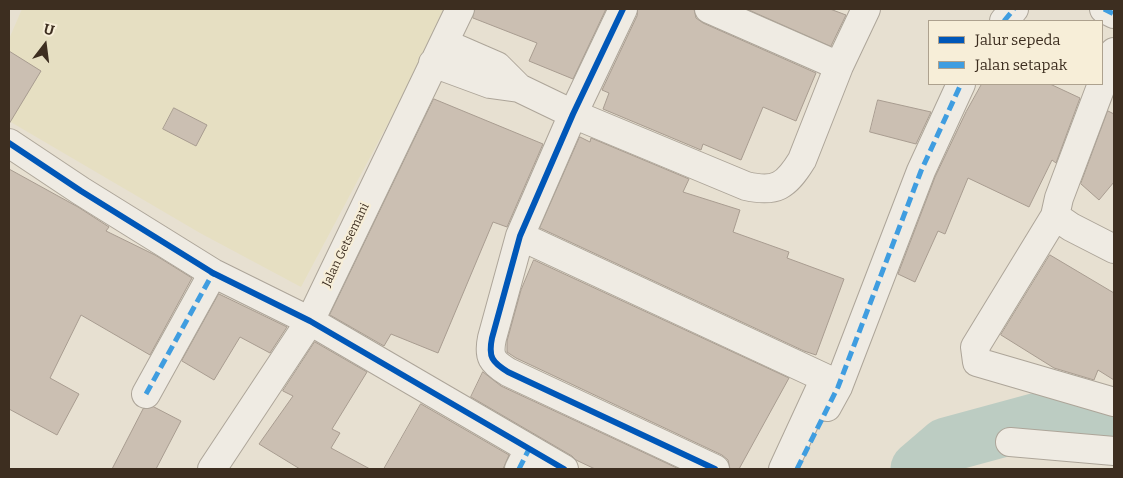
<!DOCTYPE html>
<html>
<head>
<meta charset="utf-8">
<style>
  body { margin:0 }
  #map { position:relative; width:1123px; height:478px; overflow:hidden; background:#e7e0d1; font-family:Bitter,serif }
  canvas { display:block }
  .frame { position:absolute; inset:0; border:10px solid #3d2e20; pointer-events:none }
  .legend { position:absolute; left:928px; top:20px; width:175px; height:65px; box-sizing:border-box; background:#f7eed8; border:1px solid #ada18e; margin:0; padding:6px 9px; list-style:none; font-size:15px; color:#3d2e20 }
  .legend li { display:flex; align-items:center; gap:10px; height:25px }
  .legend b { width:25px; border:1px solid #ada18e }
  .north { position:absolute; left:20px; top:20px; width:50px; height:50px; -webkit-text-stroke:4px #f7eed8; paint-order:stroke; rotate:15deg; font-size:14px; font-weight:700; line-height:20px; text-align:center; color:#3d2e20 }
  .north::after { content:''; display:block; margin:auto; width:18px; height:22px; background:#3d2e20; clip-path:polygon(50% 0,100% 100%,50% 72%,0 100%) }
</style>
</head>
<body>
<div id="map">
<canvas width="1123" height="478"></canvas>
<div class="frame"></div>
<ul class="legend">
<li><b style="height:6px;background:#0057b8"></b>Jalur sepeda</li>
<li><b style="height:6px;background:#3f9de0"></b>Jalan setapak</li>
</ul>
<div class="north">U</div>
</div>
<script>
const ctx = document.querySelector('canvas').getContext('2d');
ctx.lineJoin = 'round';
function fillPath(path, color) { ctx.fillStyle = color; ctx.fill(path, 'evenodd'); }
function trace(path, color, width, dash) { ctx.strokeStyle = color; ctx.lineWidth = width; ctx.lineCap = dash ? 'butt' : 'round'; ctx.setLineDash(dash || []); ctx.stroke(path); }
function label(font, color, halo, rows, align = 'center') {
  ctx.font = font + ' Bitter,serif'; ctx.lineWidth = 4.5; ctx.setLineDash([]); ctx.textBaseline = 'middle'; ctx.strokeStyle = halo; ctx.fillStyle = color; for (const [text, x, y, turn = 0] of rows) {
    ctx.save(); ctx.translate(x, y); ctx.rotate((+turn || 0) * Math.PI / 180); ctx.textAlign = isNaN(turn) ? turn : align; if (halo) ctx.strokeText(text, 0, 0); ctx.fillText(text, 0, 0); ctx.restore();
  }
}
fillPath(new Path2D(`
  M22,9H447L433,39L301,287L200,233L9,121V39Z`), '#e6dfc2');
trace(new Path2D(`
  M918,469L946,445L1038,420L1114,432`), '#bcccc2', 55);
const building = new Path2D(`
  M475,9H606L573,79L529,61L537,43L473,18Z
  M638,9H694L696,18L703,23L816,73L796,121L763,107L741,160L703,144L701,150L603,109L609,93L602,90L637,16Z
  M747,9H830L846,15L831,46Z
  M9,51L41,71L9,124Z
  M982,84H1050L1080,98L1056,163L1052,160L1029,207L968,178L945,234L938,231L915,282L898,274L935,177L966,112Z
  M434,99L543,144L507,227L493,222L438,353L391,334L384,346L330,315Z
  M878,100L931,112L916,144L870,132Z
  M174,108L207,125L196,146L163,129Z
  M1108,111L1114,114V182L1099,200L1081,184Z
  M580,137L590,142L591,138L689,179L683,192L740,210L733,232L789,252L787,258L844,279L816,355L804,351L540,228Z
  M9,169L78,207L109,227L106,231L155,255L192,278L150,355L81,315L50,378L79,394L57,435L9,409Z
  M1050,255L1114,293V380L1098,370L1094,380L1054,368L1001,335Z
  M534,260L789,378L739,469H730L728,460L722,455L516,358L507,352V341L521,290Z
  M219,294L287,327L270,353L240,337L214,380L182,361Z
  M315,342L367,372L332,429L340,433L331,448L370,469H300L259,444L293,396L283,391Z
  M483,372L501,386L679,469H595L576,460L572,456L471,397Z
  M421,404L509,455L503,469H384Z
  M154,407L181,421L156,469H112L143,409Z`);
fillPath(building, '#cbbfb2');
trace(building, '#a89c90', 1);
const street = new Path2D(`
  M623,9L573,114L520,236L492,338C488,357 492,362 508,372L715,469
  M709,9L839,66
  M1104,9L1114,14
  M1004,21L1014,9
  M444,43L497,66L519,88L573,114L746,186C776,193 786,186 802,160L839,66L866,9
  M1114,52L1059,198L1055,216L1071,227L1114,249
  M433,63L490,84L519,88
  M9,143L81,191L213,273L310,321L564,469
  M1055,216L975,347L977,362L1114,402
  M520,236L825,378L783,469
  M146,394L213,273
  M827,407L838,387L921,171L961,84
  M1010,442L1114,451
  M212,469L310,321L460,9
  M519,469L529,449`);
trace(street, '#ada599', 30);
trace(street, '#efebe3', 28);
trace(new Path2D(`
  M1104,9L1114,14
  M1004,21L1014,9
  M146,394L213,273
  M519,469L529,449
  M797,469L838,387L921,171L961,84`), '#3f9de0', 5, [10, 5]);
trace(new Path2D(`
  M623,9L573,114L520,236L492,338C488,357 492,362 508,372L715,469
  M9,143L81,191L213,273L310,321L564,469`), '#0057b8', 6);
label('12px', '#3d2e20', '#f7eed8', [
  ["Jalan Getsemani",346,245,-64]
]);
</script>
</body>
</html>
